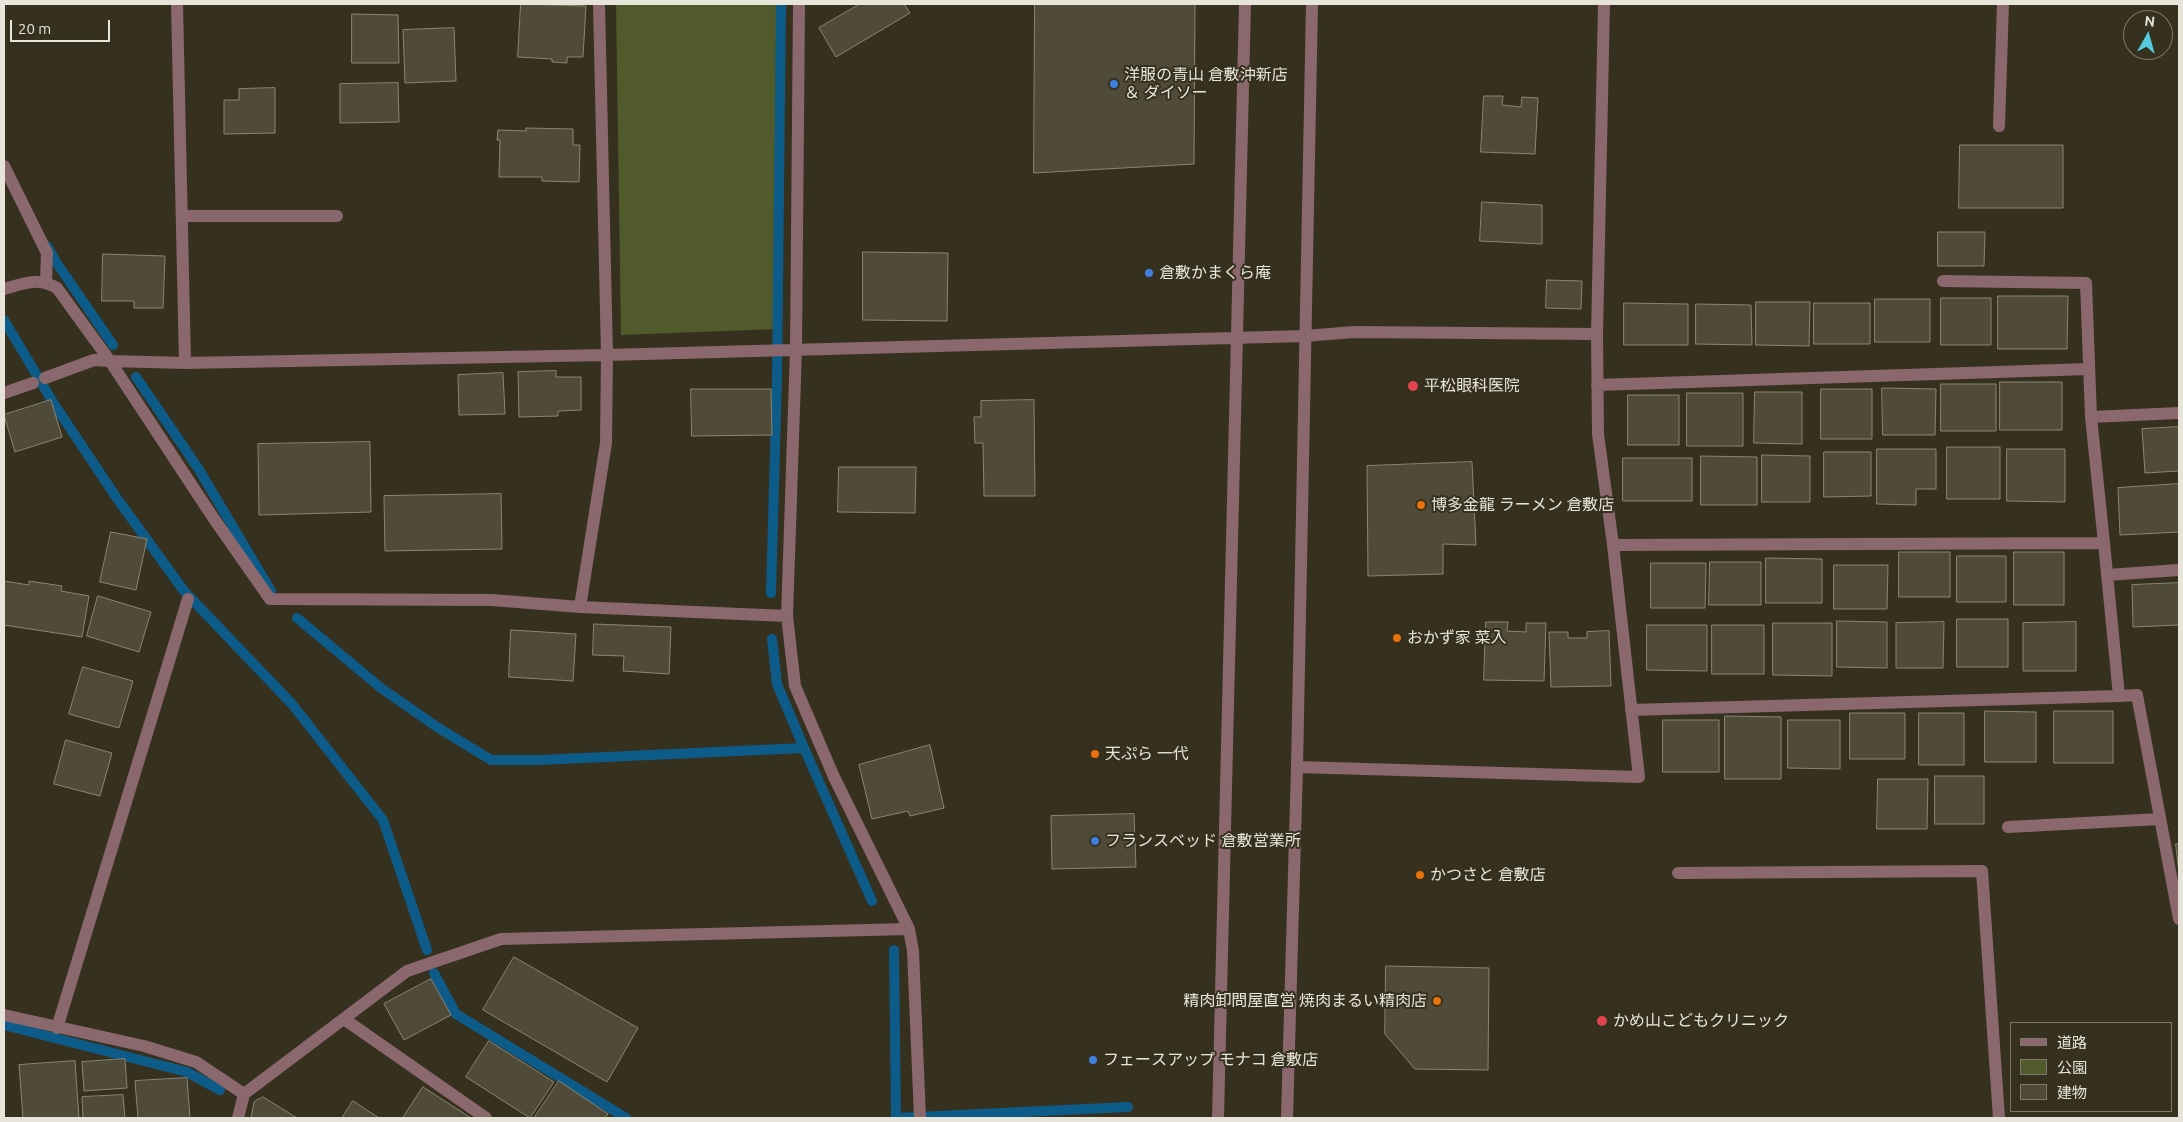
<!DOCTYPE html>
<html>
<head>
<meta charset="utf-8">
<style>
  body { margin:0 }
  #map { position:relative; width:2183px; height:1122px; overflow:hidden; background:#36301f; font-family:Ubuntu,"Noto Sans JP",sans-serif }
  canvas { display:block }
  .frame { position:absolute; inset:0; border:5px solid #e7e4d9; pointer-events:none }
  .legend { position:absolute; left:2010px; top:1022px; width:162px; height:90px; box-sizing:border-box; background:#36301f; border:1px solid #7d7869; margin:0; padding:6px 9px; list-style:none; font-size:15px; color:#e7e4d9 }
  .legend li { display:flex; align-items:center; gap:10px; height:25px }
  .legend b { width:25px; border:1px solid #7d7869 }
  .north { position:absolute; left:2123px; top:10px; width:50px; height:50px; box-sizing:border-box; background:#36301f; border:1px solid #7d7869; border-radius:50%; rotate:7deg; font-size:14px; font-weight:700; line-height:20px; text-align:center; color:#e7e4d9 }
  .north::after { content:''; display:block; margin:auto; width:18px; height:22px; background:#54cadd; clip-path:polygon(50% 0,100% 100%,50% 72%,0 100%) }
  .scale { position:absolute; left:10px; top:20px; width:100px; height:22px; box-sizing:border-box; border:2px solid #e7e4d9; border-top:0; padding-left:6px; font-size:15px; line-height:18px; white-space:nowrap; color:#e7e4d9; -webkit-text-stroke:4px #36301f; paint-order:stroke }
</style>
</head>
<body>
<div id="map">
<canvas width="2183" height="1122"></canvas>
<div class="frame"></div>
<ul class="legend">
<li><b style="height:6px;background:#8b686d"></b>道路</li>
<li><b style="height:14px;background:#505a2b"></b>公園</li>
<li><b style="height:14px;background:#504a39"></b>建物</li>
</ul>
<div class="north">N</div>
<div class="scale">20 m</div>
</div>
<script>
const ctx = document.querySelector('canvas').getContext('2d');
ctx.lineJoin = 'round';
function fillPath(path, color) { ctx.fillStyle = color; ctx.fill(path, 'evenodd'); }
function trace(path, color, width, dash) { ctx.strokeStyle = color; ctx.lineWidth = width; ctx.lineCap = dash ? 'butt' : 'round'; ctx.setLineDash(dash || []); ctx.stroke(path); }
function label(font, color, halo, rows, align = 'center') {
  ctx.font = font + ' Ubuntu,"Noto Sans JP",sans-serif'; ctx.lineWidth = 4; ctx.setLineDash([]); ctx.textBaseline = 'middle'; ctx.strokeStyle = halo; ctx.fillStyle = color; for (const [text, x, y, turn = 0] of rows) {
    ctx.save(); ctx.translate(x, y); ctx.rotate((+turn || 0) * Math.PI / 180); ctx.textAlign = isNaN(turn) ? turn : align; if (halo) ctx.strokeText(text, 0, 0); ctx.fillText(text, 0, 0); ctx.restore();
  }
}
fillPath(new Path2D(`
  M616,4H779L778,329L621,335Z`), '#505a2b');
trace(new Path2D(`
  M47,246L56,262L113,345
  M4,320L54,404L116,497L184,591L292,704L383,820L427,950
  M136,377L198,468L271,591
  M771,593L777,379L781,4
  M297,618L381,688L437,727L491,760H540L804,748L872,901
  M772,639L777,684L804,748
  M894,950L896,1118
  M434,973L456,1014L626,1118
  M4,1025L187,1072L220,1090
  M896,1118L1128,1107`), '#0d5b89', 10);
const building = new Path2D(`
  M521,4L586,6L583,57H567V63L552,62V59L518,57Z
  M860,4H904L910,13L836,57L819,28Z
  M1035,4H1195L1194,164L1034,173Z
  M352,14L398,15L399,63H352Z
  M454,28L456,81L405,83L403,30Z
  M398,83L399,122L340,123V84Z
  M275,88V133L224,134V100H239V89Z
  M1484,96H1503L1502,105L1521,107L1522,97L1538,98L1535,154L1481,152Z
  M526,128L573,129V145H580L579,182L542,181V177H499L500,140H497L498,130L526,131Z
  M1960,145H2063V208H1959Z
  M1482,202L1542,205V244L1480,241Z
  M1938,232H1985L1984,266H1938Z
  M863,252L948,253L947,321L863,320Z
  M103,254L165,256L163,308H134V301H102Z
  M1547,280L1582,281L1581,309L1546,308Z
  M1998,296H2068L2067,349H1998Z
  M1941,298H1991V345H1941Z
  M1875,299H1930V342H1875Z
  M1756,302H1810L1809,346L1756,345Z
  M1624,303L1688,304V345H1624Z
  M1814,303H1870V344H1814Z
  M1696,304L1751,305L1752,345L1696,344Z
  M556,371V377H581V410L558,411V416L519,417L518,372Z
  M503,373L505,414L459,415L458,375Z
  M2000,382H2062V430H2000Z
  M1941,384H1996V431H1941Z
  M1882,388L1936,389L1935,435H1883Z
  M691,389H771L772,435L692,436Z
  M1821,389H1872V439H1821Z
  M1755,392H1802V444L1754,443Z
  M1687,393H1743V446H1687Z
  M1628,395H1679V445H1628Z
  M51,400L62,437L15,452L4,415Z
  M1034,400L1035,496H984L983,443H975L974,417H981V401Z
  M2179,427V471L2145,473L2142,429Z
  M370,442L371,512L259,515L258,444Z
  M1947,447H2000V499H1947Z
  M1877,449H1936V489H1916V505L1877,504Z
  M2007,449H2065V502L2007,501Z
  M1824,452H1871V496L1824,497Z
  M1762,455L1810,456V502H1762Z
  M1701,456L1757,457V505H1701Z
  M1623,458H1692V501H1623Z
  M1472,462L1476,545L1443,544V574L1368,576L1367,466Z
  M839,467H916L915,513L838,512Z
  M2179,484V532L2120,535L2118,488Z
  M501,494L502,549L385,551L384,496Z
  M111,532L147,539L136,590L100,582Z
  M1899,552H1950V597H1899Z
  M2014,552H2064V605H2014Z
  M1957,556H2006V602H1957Z
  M1766,558L1822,559V603H1766Z
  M1710,562H1761V605H1709Z
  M1651,563H1706L1705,608H1651Z
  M1834,565H1888L1887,609H1834Z
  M4,581L29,585V581L62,586L61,591L89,596L82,637L4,625Z
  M2179,583V625L2133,627L2132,585Z
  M98,596L151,612L139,652L87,636Z
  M1957,619H2008V667H1957Z
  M1837,621L1887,622V668L1837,667Z
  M1486,622H1508L1507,631L1526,632V623H1546L1544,681L1484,680Z
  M1944,622L1943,668H1896V623Z
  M2076,622V671H2023V623Z
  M1773,623H1832V676L1773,675Z
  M594,624L671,627L669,674L623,671L624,656L593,655Z
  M1647,625H1707V671L1647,670Z
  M1712,625H1764V674H1712Z
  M511,630L576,634L573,681L509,677Z
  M1609,631L1611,686L1551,687L1549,632H1568V638H1587V632Z
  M83,667L133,681L119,728L69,714Z
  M1985,711L2036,712V762H1985Z
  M2054,711H2113V763H2054Z
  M1850,713H1905V759H1850Z
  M1919,713H1964V765H1919Z
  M1725,716L1781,717V779H1725Z
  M1663,720H1719V772H1663Z
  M1788,720H1840V769L1788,768Z
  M66,740L112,753L100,796L54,784Z
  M930,745L944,808L910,816L908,811L872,819L859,765Z
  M1935,776H1984V824H1935Z
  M1878,779H1928L1927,829H1877Z
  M1134,814L1136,867L1052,869L1051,816Z
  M2176,844H2179V873Z
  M514,957L638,1028L607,1082L483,1010Z
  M1386,966L1489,968L1488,1070L1415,1069L1385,1034Z
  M431,979L451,1015L404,1040L384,1004Z
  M489,1041L554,1082L530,1118L466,1077Z
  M125,1059L127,1088L84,1091L82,1062Z
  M75,1061L79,1118H23L19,1065Z
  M187,1078L190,1118H138L135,1081Z
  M559,1081L608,1114L605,1118H538L535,1117Z
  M423,1087L471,1118H403Z
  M123,1095L125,1118H83L82,1097Z
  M263,1097L297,1118H251L254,1102Z
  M353,1101L379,1118H342Z`);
fillPath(building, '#504a39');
trace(building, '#8b8572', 1);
trace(new Path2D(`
  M177,4L185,363L607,355L1305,336L1354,332L1597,334
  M799,4L796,349L787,616L795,686L834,777L909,929L913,951L920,1118
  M1999,126L2003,4
  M4,166L47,253L46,282
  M183,216H337
  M1943,281L2086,283L2091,417
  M4,289C25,283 36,277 57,288L110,361L94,360L45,378
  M110,361L212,516L270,599L492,600L580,607L787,616
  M110,361L185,363
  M1597,385L2089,369
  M4,393L33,383
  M1613,545L2104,543L2091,417L2179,413
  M2107,575L2179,570
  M580,607L606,443L607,355L599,4
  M2119,696L2137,695L2179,919
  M1631,710L2119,696L2104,543
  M1297,767L1639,777L1613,545L1598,434L1597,334L1604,4
  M2008,827L2160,819
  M1678,873L1982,871L1999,1118
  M4,1015L144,1046L196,1062L244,1094
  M344,1019L486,1118
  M57,1028L188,599
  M238,1118L244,1094L407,971L501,939L909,929
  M1218,1118L1245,4
  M1287,1118L1297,767L1312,4`), '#8b686d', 12);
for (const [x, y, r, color] of [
  [1114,84,5,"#3f7fe0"],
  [1149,273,5,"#3f7fe0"],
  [1413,386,6,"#e0444e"],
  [1421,505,5,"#e8710a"],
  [1397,638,5,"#e8710a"],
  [1095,754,5,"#e8710a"],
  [1095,841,5,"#3f7fe0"],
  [1420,875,5,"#e8710a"],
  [1437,1001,5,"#e8710a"],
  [1602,1021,6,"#e0444e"],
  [1093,1060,5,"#3f7fe0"]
]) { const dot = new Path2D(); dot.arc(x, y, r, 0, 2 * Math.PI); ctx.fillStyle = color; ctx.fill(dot); trace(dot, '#36301f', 2); }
label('16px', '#e7e4d9', '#36301f', [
  ["洋服の青山 倉敷沖新店",1124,75],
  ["＆ ダイソー",1124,93],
  ["倉敷かまくら庵",1159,273],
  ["平松眼科医院",1424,386],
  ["博多金龍 ラーメン 倉敷店",1431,505],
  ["おかず家 菜入",1407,638],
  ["天ぷら 一代",1105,754],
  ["フランスベッド 倉敷営業所",1105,841],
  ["かつさと 倉敷店",1430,875],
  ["精肉卸問屋直営 焼肉まるい精肉店",1427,1001,"right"],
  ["かめ山こどもクリニック",1613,1021],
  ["フェースアップ モナコ 倉敷店",1103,1060]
], 'left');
</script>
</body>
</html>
